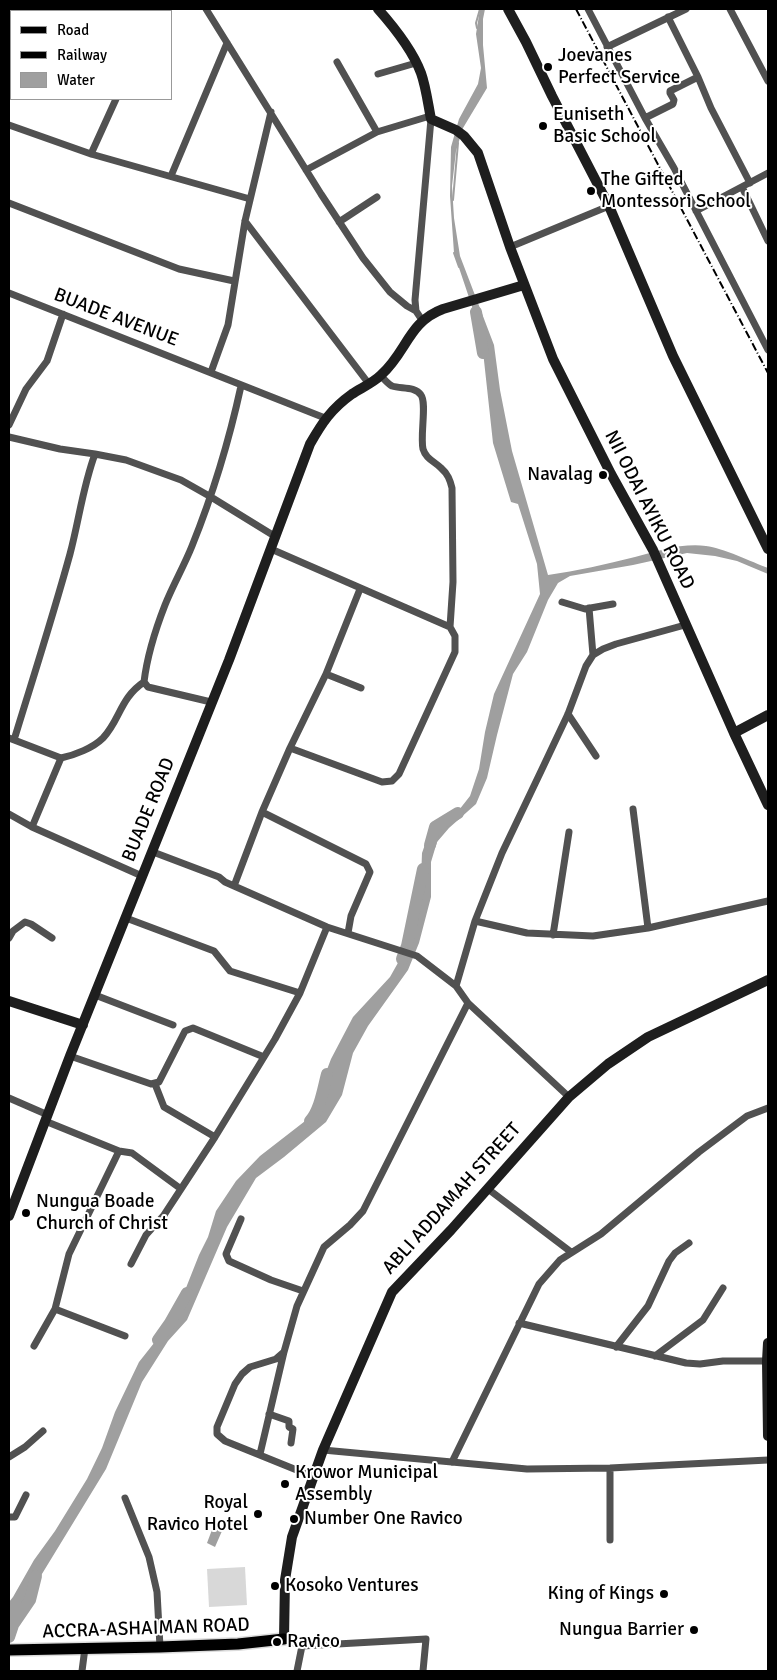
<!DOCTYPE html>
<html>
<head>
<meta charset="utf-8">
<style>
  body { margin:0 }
  #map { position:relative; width:777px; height:1680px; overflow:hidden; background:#fff; font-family:Signika,sans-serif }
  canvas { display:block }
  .frame { position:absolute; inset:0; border:10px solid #000; pointer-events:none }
  .legend { position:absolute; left:10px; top:10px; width:162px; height:90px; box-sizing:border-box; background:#fff; border:1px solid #999; margin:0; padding:6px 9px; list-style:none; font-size:15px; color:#000 }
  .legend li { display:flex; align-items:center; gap:10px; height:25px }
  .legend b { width:25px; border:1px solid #999 }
</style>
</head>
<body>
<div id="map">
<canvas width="777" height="1680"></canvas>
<div class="frame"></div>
<ul class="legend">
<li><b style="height:6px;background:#000"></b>Road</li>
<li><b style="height:6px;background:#000"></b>Railway</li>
<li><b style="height:14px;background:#9f9f9f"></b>Water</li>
</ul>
</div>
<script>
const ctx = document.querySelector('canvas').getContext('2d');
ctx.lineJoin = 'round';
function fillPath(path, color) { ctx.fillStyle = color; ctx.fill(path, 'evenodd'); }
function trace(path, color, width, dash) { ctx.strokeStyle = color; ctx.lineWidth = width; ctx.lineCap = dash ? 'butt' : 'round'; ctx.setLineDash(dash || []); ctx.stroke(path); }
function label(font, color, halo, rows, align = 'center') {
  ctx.font = font + ' Signika,sans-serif'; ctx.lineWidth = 4; ctx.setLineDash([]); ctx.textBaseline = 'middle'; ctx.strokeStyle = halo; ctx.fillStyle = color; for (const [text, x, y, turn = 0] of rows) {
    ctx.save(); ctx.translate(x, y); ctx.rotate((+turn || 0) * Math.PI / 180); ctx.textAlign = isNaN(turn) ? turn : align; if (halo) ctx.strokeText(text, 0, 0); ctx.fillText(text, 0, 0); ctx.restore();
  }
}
fillPath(new Path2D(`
  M245,1567L247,1605L209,1607L207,1569Z`), '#d8d8d8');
fillPath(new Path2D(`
  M480,9H485L483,19V45L487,88L463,128L456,151L452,186L454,218L460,256L494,345L500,390L512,451L548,575C577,571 606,564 635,557C658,551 682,543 706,546C723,548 752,562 768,568V574L737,561L715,556L687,553L633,565L570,576L558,583L548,600L527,652L513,674L497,735L487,778L476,804L449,828L437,842L431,862V897L419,943L408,970L368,1026L353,1053L342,1095L326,1122L284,1157L256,1178L227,1227L187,1320L168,1341L142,1382L106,1469L9,1628V1602L13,1597L34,1560L55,1531L87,1479L102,1448L115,1412L139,1362L158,1338L177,1316L180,1303L199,1255L208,1237L216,1211L236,1181L260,1156L309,1118L321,1101L323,1080L331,1059L353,1017L390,977L399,961L411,936L420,906L422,853L428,836L459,810L470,796L479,769L485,732L494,694L540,594L537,564L518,504L511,502L493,443L481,333L454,253L450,196L451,147L459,119L478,84L481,68L476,34Z
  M213,1527L222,1531L215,1547L207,1543Z`), '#9f9f9f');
trace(new Path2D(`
  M477,28L476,23L480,9
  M453,200L458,143
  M454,253L459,267`), '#9f9f9f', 2);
trace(new Path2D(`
  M476,312L483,353
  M430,845L435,827L458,813
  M402,959L407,946L423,869
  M310,1121C320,1110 323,1089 327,1074
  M158,1340L170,1323L187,1293
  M9,1637L13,1625L30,1600L36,1576`), '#9f9f9f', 12);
const primary = new Path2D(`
  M9,1650L160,1647L238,1644L284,1639`);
trace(primary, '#dbdbdb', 14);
trace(new Path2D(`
  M206,9L321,194L363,258L390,292L407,306L416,311
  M588,9L645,118L674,168L768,350
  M730,9L768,81
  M62,11L64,9
  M158,11L159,9
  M9,12L11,14
  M668,17L698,77L711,108L750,183
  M607,47L686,9
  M337,62L377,132
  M378,74L416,63
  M9,95L11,93
  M645,118L673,104L674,100L670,93V91L698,77
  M9,125L91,154L250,199
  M91,154L116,99
  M306,170L377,132L430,116
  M171,176L227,43
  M742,187L768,241
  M9,203L179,269L234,281
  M696,211L768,173
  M245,221L369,384
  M339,222L377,197
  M510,247L609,206
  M9,293L325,418
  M422,320L416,311L415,300L431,119
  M211,372L228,325L245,221L271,112
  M9,425L26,389L47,361L63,314
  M9,437L60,449L95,454L126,460L181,480L211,497L276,537
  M271,549L450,627
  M562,602L585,609L613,604
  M589,608L593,655
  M326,674L361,688
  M144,682L148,687L211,702
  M568,714L596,756
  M9,738L61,758C75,755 93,748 103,738C120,720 120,698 144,682C147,657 156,628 165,605C173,585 184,566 192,546C213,494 229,441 241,386
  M14,740C33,678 53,616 70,554C79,520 83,486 95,454
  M290,748L382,782L392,781L399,774L455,652V636L450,627L453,582L452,488C450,480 448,474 441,468C434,461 426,459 423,449C420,435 427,403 421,395C415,386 401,389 392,386C388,384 384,379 381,376
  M633,809L648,928
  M262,812L366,864L370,872L351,916L348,933
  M9,814L32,827L142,876
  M32,827L61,758
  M153,852L219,877L225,882L327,927L417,956L456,986L468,1003L569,1097
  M234,886L262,812L290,748L326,674L360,589
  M126,918L214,951L230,971L300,993
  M475,921L527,933L593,936L648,928L768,901
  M553,935L569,832
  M9,938L13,931L25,922L31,924L52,938
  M456,986L475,921L502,853L543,767L568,714L586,666L593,655L603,649L616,644L685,625
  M95,995L173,1025
  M70,1056L151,1084L159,1082L185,1031L193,1028L264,1057
  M155,1084L164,1107L215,1137
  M9,1098L48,1115
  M45,1121L119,1151L132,1153L181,1189
  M488,1189L571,1252
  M241,1219L226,1254L229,1261L271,1280L303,1291
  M131,1264L146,1235L164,1215L215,1137L275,1039L300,993L327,927
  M55,1309L125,1336
  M519,1323L686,1363L700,1364L723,1361H767
  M34,1346L55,1309L69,1254L119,1151
  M616,1347L648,1306L669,1261L675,1253L689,1243
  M655,1356L703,1320L723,1288
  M269,1414L289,1421V1427L293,1429L291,1443
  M323,1450L527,1469L610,1468L768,1460
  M260,1454L284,1352
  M9,1457L25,1447L43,1431
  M452,1462L539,1284L560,1260L601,1234L699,1152L747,1116L768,1108
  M610,1468V1540
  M314,1477L225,1441L217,1434V1427L235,1384L242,1374L250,1367L276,1359L284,1352L297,1306L324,1247L350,1225L363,1211L468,1003
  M125,1498L149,1557L157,1592L160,1647
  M9,1517H15L26,1495
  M284,1639L302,1646L426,1639L423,1671
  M82,1671L85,1648
  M297,1671L302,1646`), '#515151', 7);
trace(new Path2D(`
  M378,9C394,27 412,49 421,73C426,87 428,104 431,119L456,130L464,136L478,153L510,247L553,359L611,474L653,550L734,733L768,805
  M508,9L526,42L552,96L609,206L673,356L768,549
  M734,733L768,715
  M9,1001L83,1025
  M9,1216L70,1056L229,660L310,444C322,423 331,409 352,394C361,388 373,383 381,375C407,352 408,322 443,309L524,285
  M768,1343L767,1361L768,1436
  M284,1639L285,1580L292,1537L323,1450L392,1292L451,1230L569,1097L608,1064L648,1037L768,980`), '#1e1e1e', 10);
trace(primary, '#000', 11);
trace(new Path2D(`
  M576,9L768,373`), '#000', 2, [8, 2.5, 1, 2.5]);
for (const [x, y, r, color] of [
  [548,67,5,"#000"],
  [543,126,5,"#000"],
  [591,191,5,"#000"],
  [603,475,5,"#000"],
  [26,1213,5,"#000"],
  [285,1484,5,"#000"],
  [258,1514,5,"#000"],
  [294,1519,5,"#000"],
  [275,1586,5,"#000"],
  [664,1594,5,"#000"],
  [694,1630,5,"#000"],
  [277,1642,5,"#000"]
]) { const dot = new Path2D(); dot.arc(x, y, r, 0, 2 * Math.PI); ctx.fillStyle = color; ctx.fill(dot); trace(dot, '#fff', 2); }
label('19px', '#000', '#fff', [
  ["Joevanes",558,56],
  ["Perfect Service",558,78],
  ["Euniseth",553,115],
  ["Basic School",553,137],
  ["The Gifted",601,180],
  ["Montessori School",601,202],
  ["Navalag",593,475,"right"],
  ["Nungua Boade",36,1202],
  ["Church of Christ",36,1224],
  ["Krowor Municipal",295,1473],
  ["Assembly",295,1495],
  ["Royal",248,1503,"right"],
  ["Ravico Hotel",248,1525,"right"],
  ["Number One Ravico",304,1519],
  ["Kosoko Ventures",285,1586],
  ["King of Kings",654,1594,"right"],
  ["Nungua Barrier",684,1630,"right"],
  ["Ravico",287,1642]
], 'left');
label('19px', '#000', '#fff', [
  ["BUADE AVENUE",116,318,21],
  ["NII ODAI AYIKU ROAD",649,510,63],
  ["BUADE ROAD",149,810,-68],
  ["ABLI ADDAMAH STREET",452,1199,-48],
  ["ACCRA-ASHAIMAN ROAD",146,1629,-2]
]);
</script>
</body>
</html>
